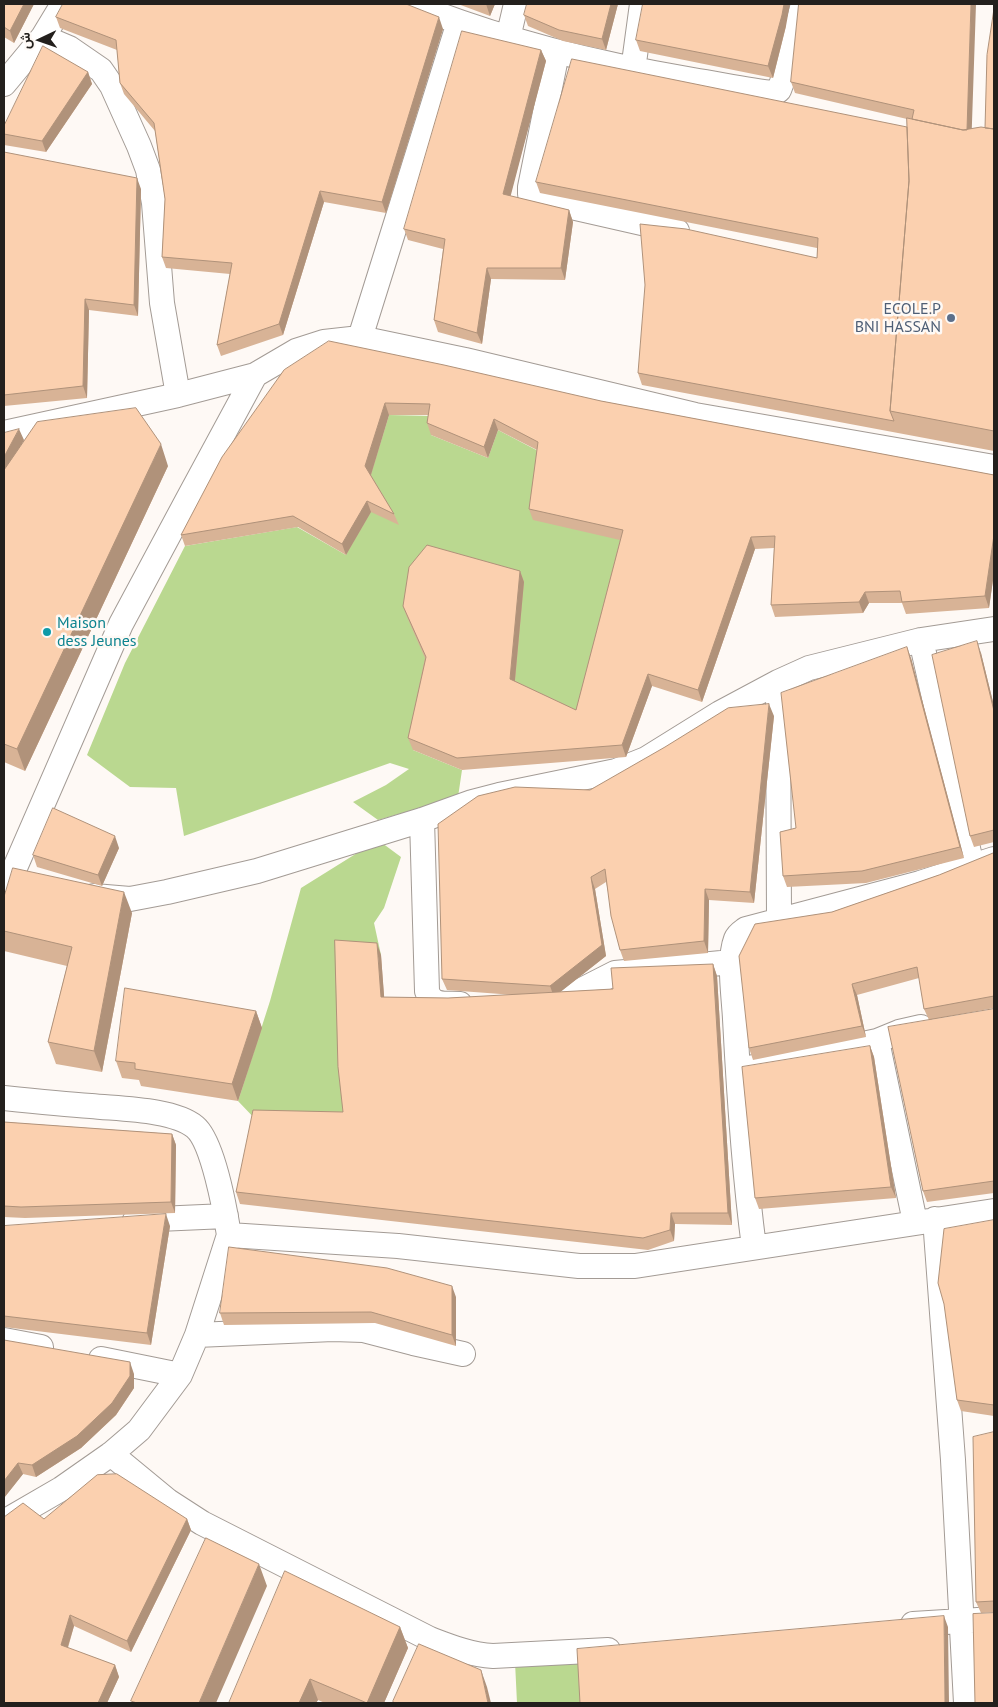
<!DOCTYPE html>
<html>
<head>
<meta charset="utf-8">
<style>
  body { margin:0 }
  #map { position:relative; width:998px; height:1707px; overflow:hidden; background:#fef9f5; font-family:"PT Sans",Vazirmatn,sans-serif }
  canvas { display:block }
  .frame { position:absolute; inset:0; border:5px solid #23201d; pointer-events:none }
  .north { position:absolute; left:15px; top:15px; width:50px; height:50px; -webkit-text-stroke:4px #fef9f5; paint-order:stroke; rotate:267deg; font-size:14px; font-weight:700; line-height:20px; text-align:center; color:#23201d }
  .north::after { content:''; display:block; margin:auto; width:18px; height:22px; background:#23201d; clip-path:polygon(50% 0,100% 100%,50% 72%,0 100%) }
</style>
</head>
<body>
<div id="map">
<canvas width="998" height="1707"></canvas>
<div class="frame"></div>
<div class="north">ش</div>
</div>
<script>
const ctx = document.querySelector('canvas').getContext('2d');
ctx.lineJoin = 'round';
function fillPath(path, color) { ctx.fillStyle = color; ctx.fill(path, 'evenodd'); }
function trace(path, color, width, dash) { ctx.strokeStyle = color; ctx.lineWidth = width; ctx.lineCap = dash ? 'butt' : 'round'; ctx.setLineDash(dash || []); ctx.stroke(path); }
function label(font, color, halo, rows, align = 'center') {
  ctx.font = font + ' "PT Sans",sans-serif'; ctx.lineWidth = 5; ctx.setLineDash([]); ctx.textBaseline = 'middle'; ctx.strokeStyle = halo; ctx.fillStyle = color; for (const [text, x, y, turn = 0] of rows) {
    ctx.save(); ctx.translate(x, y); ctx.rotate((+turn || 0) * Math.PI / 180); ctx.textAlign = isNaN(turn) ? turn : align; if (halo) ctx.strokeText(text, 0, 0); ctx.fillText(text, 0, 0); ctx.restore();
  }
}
fillPath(new Path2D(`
  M389,415L434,416L431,435L488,458L498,430L542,453L627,542L580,722L430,668L413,750L462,770L458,797L378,820L353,802L386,785L409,769L390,763L184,836L176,788L130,787L87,755L125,663L185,546L297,527L346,555Z
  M378,840L401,857L384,908L374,923L381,955L340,951L347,1124L258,1122L238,1101L270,1001L301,888Z
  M581,1661L584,1703H517L515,1662Z`), '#bad890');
const minor = new Path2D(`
  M411,4C505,41 593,63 693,80C720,84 748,91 775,93L779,90L782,82L803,4
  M43,37L69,48L101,70L112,86L139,146L148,170L154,203L162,303L178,395
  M508,38L516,4
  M557,53L530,187V194L532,198L677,231
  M633,70L642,4
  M4,84L43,37L63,4
  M360,338L459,22
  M4,433L178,395L255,375
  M921,640L972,866
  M778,682L779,920
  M422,820L427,991C431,1007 447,1003 460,1004
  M4,893L121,624L188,499L255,375L296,351L324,342L360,338L465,360L695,415L994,467
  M94,896L130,899L167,892L257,871L422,820L472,802L499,795L616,771L646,759L720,713L778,682L809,668L921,640L994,629
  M549,1002L562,1000L615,973L732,962
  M877,1041L915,1222
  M749,1068L877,1041L899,1032L921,1027
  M4,1098C33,1101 62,1104 91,1106C119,1109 173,1109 195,1127C213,1142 225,1210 229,1235L398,1246L579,1266H635L994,1211
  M935,1219L953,1460L966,1703
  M135,1220L226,1216
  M754,1247C744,1172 739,1096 735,1019C734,997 728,960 736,939C738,934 742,932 746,929L920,883L994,859
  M197,1335L333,1329L363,1330L413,1343L463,1354
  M4,1340L41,1347
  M101,1359L180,1375
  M111,1454L168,1501L202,1523L430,1639C451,1647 471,1655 493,1656L608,1650
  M4,1522L61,1489L111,1454L139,1430L180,1375L197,1335L229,1235
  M913,1624L994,1619`);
trace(minor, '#a39b95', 26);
trace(minor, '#fff', 24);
fillPath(new Path2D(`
  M4,4H34L14,43L4,37Z
  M458,4H495L490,16Z
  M618,4L606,50L563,41L528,26L524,15Z
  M799,4L971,129L985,128L994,9V451L642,385L638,373L817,258V248L540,193L536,182L907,127V119L795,93L791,82Z
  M56,17L443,29L386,213L324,202L283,335L221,356L217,345L230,274L166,268L162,257L165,199L155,131L124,94L120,83L117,50L60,28Z
  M786,26L773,78L640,51L636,40Z
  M541,50L546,61L510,196L569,210L573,222L565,280L491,279L482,344L438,332L434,320L443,249L408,240L404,229Z
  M88,72L92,84L46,152L4,145V126Z
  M4,152L141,189L138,316L89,310L87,398L4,406Z
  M284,370L601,401L994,475V573L989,608L906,614L902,603H869L863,613L775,617L771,605L774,548L755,549L702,702L652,686L626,757L462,770L413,750L408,738L425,658L407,617L403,606L520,571L524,582L515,681L576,710L620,540L533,520L529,509L537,450L498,430L488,458L431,435L427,423L428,415H389L371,475L394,514L399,525L371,512L346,555L298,527L185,546L181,535Z
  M4,433L24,440L19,448L168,466L25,771L4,762Z
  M981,653L994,706V842L974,847L970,836Z
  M911,658L964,858L866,883L787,887L783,876Z
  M774,716L754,903L709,900L708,953L624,961L620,950L606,882L595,889L606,956L560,992L613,989L713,964L717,976L732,1225L675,1224L674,1241L648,1250L240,1204L236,1192L343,1112L381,955L384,997L448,998L514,995L447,990L442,979L590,790Z
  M119,848L102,886L37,867L33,855Z
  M994,853V1008L929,1020L924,1009L919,978L857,995L866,1037L753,1060L749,1048L832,912L939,875Z
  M4,897L132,913L102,1072L56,1064L48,1042L67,966L4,951Z
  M994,1009V1193L927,1202L923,1191Z
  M256,1011L262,1028L238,1101L141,1086L139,1080L122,1078L116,1061Z
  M870,1046L874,1057L896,1198L759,1209L755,1198Z
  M4,1122L172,1134L176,1145L175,1213L25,1218L4,1217Z
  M994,1220V1416L961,1411L957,1400Z
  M4,1226H170L151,1345L4,1327Z
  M456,1297V1346L375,1323L224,1325L220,1313Z
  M4,1340L134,1374V1388L116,1415L81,1448L36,1477L23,1474L4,1498Z
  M994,1432V1612L981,1613L976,1602Z
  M44,1519H187L191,1530L131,1652L74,1626L68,1648L115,1665L119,1677L107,1703H4Z
  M400,1627L408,1648L384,1703H325L318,1700L316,1703H229Z`), '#d8b396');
fillPath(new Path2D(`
  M24,4H34L14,43L10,31Z
  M486,4H495L490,16Z
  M611,4H618L606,50L602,39Z
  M784,4H790L786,26L773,78L768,66Z
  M971,4H976L971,152L966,140Z
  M439,17L443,29L386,213L382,202Z
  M541,50L546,61L508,206L503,194Z
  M88,72L92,84L46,152L42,141Z
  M137,178L141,189L138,316L134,305Z
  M320,191L324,202L283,335L279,324Z
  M569,210L573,222L565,280L561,268Z
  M487,268L491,279L482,344L477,333Z
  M85,299L89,310L87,398L83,386Z
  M385,403L389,415L370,478L365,466Z
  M494,419L498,430L488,458L484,447Z
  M19,429L24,440L4,476V457Z
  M161,444L168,466L25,771L17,749Z
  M367,501L371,512L346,555L342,544Z
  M994,535V573L989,608L985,596Z
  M751,537L755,549L702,702L698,690Z
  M520,571L524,582L514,690L510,679Z
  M865,592L869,603L863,613L859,602Z
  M977,641L981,653L994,706V711Z
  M907,647L911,658L964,858L960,847Z
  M648,674L652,686L626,757L622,745Z
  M769,704L774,716L754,903L750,892Z
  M115,836L119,848L102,886L98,875Z
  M591,877L595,889L606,956L554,997L550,986Z
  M705,889L709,900L708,953L704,941Z
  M124,892L132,913L102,1072L94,1051Z
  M377,943L381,955L385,1008L381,997Z
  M713,964L717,976L732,1225L728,1213Z
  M852,984L857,995L866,1037L862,1026Z
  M256,1011L262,1028L238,1101L232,1084Z
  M870,1046L874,1057L896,1198L891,1187Z
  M172,1134L176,1145L175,1213L171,1202Z
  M671,1213L675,1224L674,1241L670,1230Z
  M166,1214L170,1226L151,1345L147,1333Z
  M452,1286L456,1297V1346L452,1335Z
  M130,1362L134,1374V1388L116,1415L81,1448L36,1477L32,1465Z
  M18,1463L23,1474L4,1498V1481Z
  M187,1519L191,1530L131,1652L127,1641Z
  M259,1564L267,1586L216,1703H199Z
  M70,1615L74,1626L65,1656L61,1645Z
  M944,1616L948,1627L949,1703H945Z
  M400,1627L408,1648L384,1703H367Z
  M115,1665L119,1677L107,1703H98Z
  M481,1670L487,1687L491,1703H488Z
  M310,1679L318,1700L316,1703H299Z`), '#b0927a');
const building = new Path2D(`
  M4,4H24L10,31L4,27Z
  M63,4H406L439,17L382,202L320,191L279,324L217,345L232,263L162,257L165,199L154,123L120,83L116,40L56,17Z
  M527,4H611L602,39L559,30L524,15Z
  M643,4H784L782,15L768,66L636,40Z
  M799,4H971L967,130H963L912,119L914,110L791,82Z
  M994,9V129L985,128L987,55Z
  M462,31L541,50L503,194L569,210L561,268H487L477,333L434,320L445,239L404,229Z
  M43,46L88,72L42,141L4,134V126Z
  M572,59L907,127L909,181L890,411L894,421L638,373L645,285L640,224L686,229L817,258L818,238L536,182Z
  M907,118L963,130L981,127L994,129V431L890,411L909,181Z
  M4,152L137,178L134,305L85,299L83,386L4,395Z
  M329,341L444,365L601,401L994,475V535L985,596L902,602L900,591L865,592L859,602L771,605L775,536L751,537L698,690L648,674L622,745L457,758L408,738L426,657L403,606L409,567L427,545L520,571L510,679L576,710L623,530L529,509L538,442L494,419L484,447L427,423L430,404L385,403L365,466L394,514L367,501L342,544L293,516L181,535L222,457L284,370Z
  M136,408L161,444L17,749L4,744V470L37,422Z
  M19,429L4,457V433Z
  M977,641L994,711V830L970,836L932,655Z
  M907,647L960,847L862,871L783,876L780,832L796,828L781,693Z
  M769,704L750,892L705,889L704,941L620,950L611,916L605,869L591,877L602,945L550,986L442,979L438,824L478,796L515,787L590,790L665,747L728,708Z
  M53,808L115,836L98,875L33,855Z
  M994,853V996L924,1009L917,967L852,984L862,1026L749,1048L739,956L755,924L832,912L939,875Z
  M13,868L124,892L94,1051L48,1042L72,947L4,931V897Z
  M335,940L377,943L381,997L448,998L613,989L611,968L713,964L728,1213H671L670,1230L643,1238L236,1192L253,1110L343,1112L338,1067Z
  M125,988L256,1011L232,1084L135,1069V1063L116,1061Z
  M994,1009V1181L923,1191L888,1027Z
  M870,1046L891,1187L755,1198L742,1067Z
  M4,1122L172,1134L171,1202L21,1207L4,1206Z
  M166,1214L147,1333L4,1316V1226Z
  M994,1220V1405L957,1400L944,1304L938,1283L944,1229Z
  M229,1247L387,1268L452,1286V1335L371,1312L220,1313Z
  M4,1340L130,1362V1376L112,1403L77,1436L32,1465L18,1463L4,1481Z
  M994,1432V1601L976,1602L973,1437Z
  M117,1474L187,1519L127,1641L70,1615L61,1645L115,1665L98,1703H4V1517L23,1503L44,1519L97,1475Z
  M206,1538L259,1564L199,1703H137L131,1701Z
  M285,1571L400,1627L367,1703L310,1679L299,1703H229Z
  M994,1613V1703H975L973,1614Z
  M944,1616L945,1703H580L577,1649Z
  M419,1644L481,1670L488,1703H393V1701Z`);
fillPath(building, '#fbd0af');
trace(building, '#b0927a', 1);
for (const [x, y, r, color] of [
  [951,318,5,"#5c6f8a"],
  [47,632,5,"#0f9aa8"]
]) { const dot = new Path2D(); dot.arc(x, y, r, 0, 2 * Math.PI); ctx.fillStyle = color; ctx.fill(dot); trace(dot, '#fef9f5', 2); }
label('16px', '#4e5e75', '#fef9f5', [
  ["ECOLE.P",941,309],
  ["BNI HASSAN",941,327]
], 'right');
label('16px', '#0d838f', '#fef9f5', [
  ["Maison",57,623],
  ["dess Jeunes",57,641]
], 'left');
</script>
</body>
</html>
